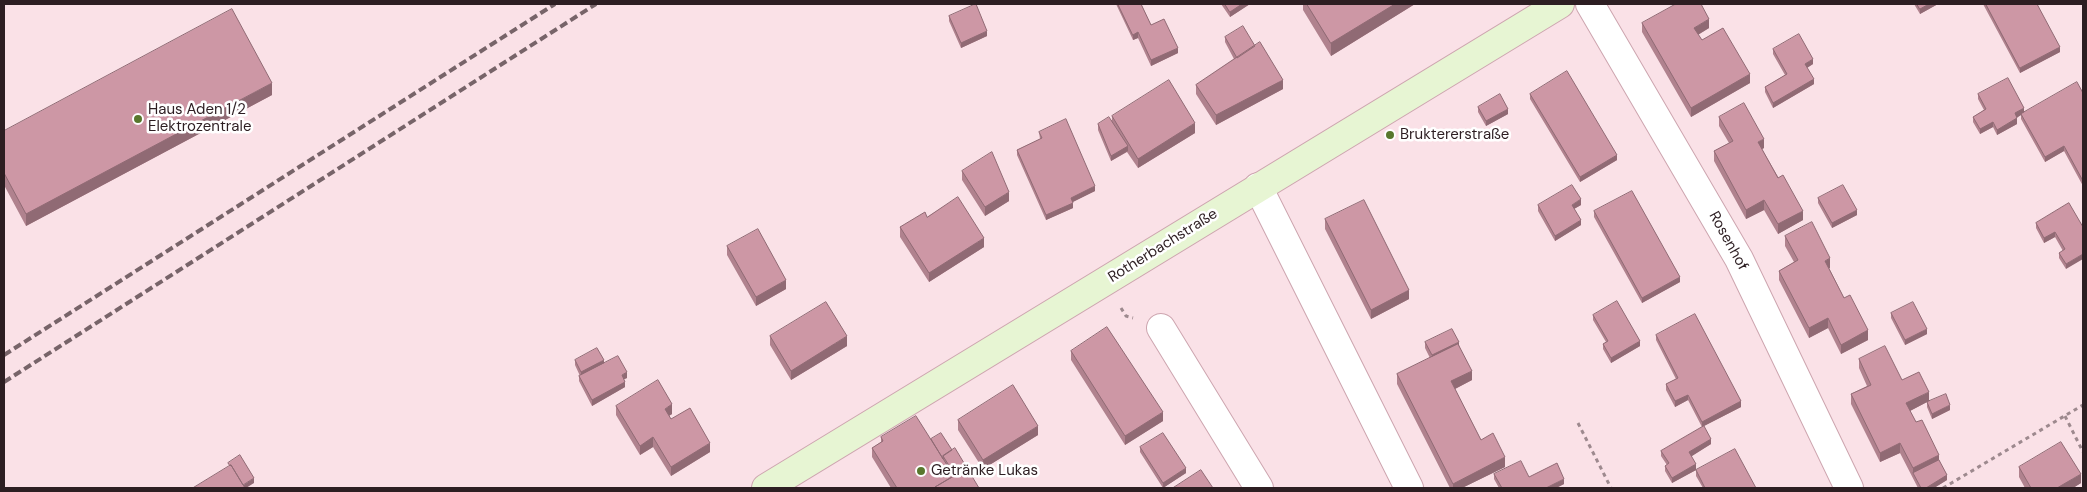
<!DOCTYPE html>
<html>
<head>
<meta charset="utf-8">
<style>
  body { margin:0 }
  #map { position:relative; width:2087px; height:492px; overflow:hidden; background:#fae1e7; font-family:"DM Sans",sans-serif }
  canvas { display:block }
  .frame { position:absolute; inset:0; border:5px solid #2d1e22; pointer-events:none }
</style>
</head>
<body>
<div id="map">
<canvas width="2087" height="492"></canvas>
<div class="frame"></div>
</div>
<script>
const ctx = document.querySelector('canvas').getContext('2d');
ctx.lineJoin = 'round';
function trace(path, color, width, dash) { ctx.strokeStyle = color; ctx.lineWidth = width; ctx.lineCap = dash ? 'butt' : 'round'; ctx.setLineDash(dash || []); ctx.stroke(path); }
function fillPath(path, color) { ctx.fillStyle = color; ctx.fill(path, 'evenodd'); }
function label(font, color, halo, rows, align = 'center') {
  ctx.font = font + ' "DM Sans",sans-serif'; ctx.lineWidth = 5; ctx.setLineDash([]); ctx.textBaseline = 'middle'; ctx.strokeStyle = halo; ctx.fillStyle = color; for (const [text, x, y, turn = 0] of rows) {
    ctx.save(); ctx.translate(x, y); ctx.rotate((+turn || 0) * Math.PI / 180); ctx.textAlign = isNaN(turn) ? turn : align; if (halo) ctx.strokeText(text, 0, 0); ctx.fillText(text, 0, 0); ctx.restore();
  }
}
const street = new Path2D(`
  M1590,4L1739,259L1849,488
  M1258,187L1409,488
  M1161,328L1259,488`);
const secondary = new Path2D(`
  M766,488L1560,4`);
trace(street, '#cda5af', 30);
trace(secondary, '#cda5af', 30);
trace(new Path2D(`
  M1121,308L1126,316L1133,318
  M2065,416L2083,452
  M1578,423L1611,488
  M1943,488L2083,405`), '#9d898e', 3, [4, 4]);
trace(street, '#fff', 28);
trace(secondary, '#e7f5d3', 28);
trace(new Path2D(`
  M4,355L555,4
  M4,382L596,4`), '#776469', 4, [8, 4]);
fillPath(new Path2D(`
  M1116,4H1141L1151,25L1178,53L1151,66L1138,38L1133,40Z
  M1221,4H1250L1230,17Z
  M1303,4H1415L1331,56L1303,10Z
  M1914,4H1938L1920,14Z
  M1983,4H2037L2060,52L2020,73Z
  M949,16L987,36L961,48L949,21Z
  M1642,23L1709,28L1698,35L1702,40L1750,83L1691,117L1642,32Z
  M1225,37L1255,46L1283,89L1216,125L1196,94V85L1234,59L1225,42Z
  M1773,49L1813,64L1807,68L1814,84L1773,108L1765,92V87L1785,75L1773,54Z
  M2083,93V186L2064,151L2045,162L2021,119V115L2017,117V124L1997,135L1993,127L1980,134L1973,122V117L1984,110L1978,99V94L2024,112Z
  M1530,94L1617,160L1580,182L1530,99Z
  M272,95L26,226L4,185V131Z
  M1478,107L1508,114L1486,126L1478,112Z
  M1112,116L1195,133L1138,168L1127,152L1111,161L1098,130V124L1112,120Z
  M1719,117L1764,148L1762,149L1803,220L1778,234L1764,210L1746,219L1714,161V151L1729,143L1719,126Z
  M1039,132L1095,191L1072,202L1073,208L1046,220L1017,155V150L1040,139Z
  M962,171L1009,201L985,216L962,180Z
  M1818,198L1857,215L1832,228L1818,203Z
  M2069,203L2066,269L2059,258V253L2063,251L2055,237L2044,243L2036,228V223Z
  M1538,205H1581L1574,209L1581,225L1555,241L1538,211Z
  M1594,211L1680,282L1642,303L1594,217Z
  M927,217L984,247L929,282L900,237V227Z
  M1325,219L1409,299L1371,319L1325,229Z
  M1785,236L1830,268H1829L1844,298L1868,340L1841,354L1828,328L1809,338L1779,280V271L1794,262L1785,246Z
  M727,246L786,289L756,306L727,255Z
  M1891,313L1927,334L1905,345L1891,318Z
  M1593,315L1640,346L1611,363L1603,349V344L1606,342L1593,320Z
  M1656,335L1741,407L1704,426L1711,444L1691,456L1696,470L1672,483L1665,471V466L1667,465L1661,456V451L1702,427L1688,400L1675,407L1666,390V384L1676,379L1656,340Z
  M770,336L847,346L791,380L770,345Z
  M1425,342L1459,345L1472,380L1455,389L1481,440L1505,467L1462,488H1450L1397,384V374L1430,358L1425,348Z
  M1071,351L1163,421L1125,445L1071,360Z
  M1859,359L1902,380L1929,401L1950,410L1932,419L1927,407V402L1910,411L1916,422L1939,460L1947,480L1934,488H1918L1900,453L1880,462L1851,404V394L1867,386L1859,368Z
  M575,360L604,363L627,378L624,379L625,387L592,406L579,381V376H580L575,365Z
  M616,406L672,414L669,416L671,419L710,452L671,476L653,447L640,455L616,415Z
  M958,420L1038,435L983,469L958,430Z
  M881,437L931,439L952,450L979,488H891L872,457V448L881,442Z
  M1140,447L1186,473L1163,488L1140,452Z
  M2019,467L2081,483L2073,488H2025L2019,477Z
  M1696,470L1756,488H1703L1696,476Z
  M1494,474L1529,477L1564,484L1556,488H1499L1494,479Z`), '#b0828e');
fillPath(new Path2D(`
  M1242,4H1250L1230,17V12Z
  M1395,4H1415L1331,56V43Z
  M1929,4H1938L1920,14V9Z
  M1709,19V28L1694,37V28Z
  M987,31V36L961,48V43Z
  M1138,32V38L1133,40V35Z
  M2060,47V52L2020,73V68Z
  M1178,48V53L1151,66V60Z
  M1813,59V64L1805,69V64Z
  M1750,74V83L1691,117V108Z
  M1814,79V84L1773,108V103Z
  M1283,80V89L1216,125V115Z
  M272,83V95L26,226V214Z
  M2024,108V113L2015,119V113Z
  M1508,109V114L1486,126V121Z
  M2017,118V124L1997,135V130Z
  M1993,122V127L1980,134V129Z
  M1195,123V133L1138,168V159Z
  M1764,139V148L1758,151V142Z
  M1128,146V151L1111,161V156Z
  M2064,146V151L2045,162V157Z
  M1617,155V160L1580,182V177Z
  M1095,186V191L1071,203V198Z
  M1009,192V201L985,216V207Z
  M1581,199V205L1572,210V205Z
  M1764,200V210L1746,219V210Z
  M1073,203V208L1046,220V215Z
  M1857,210V215L1832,228V223Z
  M1803,211V220L1778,234V224Z
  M1581,220V225L1555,241V236Z
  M2055,232V237L2044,243V238Z
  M984,238V247L929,282V273Z
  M2083,254V259L2066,269V264Z
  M1830,258V268L1825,270V261Z
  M1680,277V282L1642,303V298Z
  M786,280V289L756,306V297Z
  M1409,290V299L1371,319V310Z
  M1828,318V328L1809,338V328Z
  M1927,329V334L1905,345V340Z
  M1868,330V340L1841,354V345Z
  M847,336V346L791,380V371Z
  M1640,341V346L1611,363V358Z
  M1459,342V348L1432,361V355Z
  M604,360V366L581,377V372Z
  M1472,371V380L1451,391V381Z
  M627,372V378L622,380V375Z
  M625,382V387L592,406V400Z
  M1929,392V401L1906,413V403Z
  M1688,395V400L1675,407V401Z
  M1741,401V407L1702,427V422Z
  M672,404V414L665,418V409Z
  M1950,405V410L1932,419V414Z
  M1163,412V421L1125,445V436Z
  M1038,426V435L983,469V460Z
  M653,437V447L640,455V446Z
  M1711,439V444L1689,458V452Z
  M710,443V452L671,476V467Z
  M1900,443V453L1880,462V453Z
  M1939,455V465L1913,473V468Z
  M1505,457V467L1462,488H1453V484Z
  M1696,464V470L1672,483V478Z
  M1186,468V473L1163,488V483Z
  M2081,474V483L2073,488H2057Z
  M1947,475V480L1934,488H1926Z
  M254,478V483L246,488H242V486Z
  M1564,479V484L1556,488H1546Z`), '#906a74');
const building = new Path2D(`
  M976,4L987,31L961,43L949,16Z
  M1118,4H1141L1151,25L1164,19L1178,48L1151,60L1138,32L1133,35Z
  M1225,4H1242L1230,12Z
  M1307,4H1395L1331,43Z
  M1676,4H1701L1709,19L1694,28L1702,40L1723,28L1750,74L1691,108L1642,23Z
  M1917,4H1929L1920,9Z
  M1986,4H2037L2060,47L2020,68Z
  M232,9L272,83L26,214L4,173V131Z
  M1243,26L1255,46L1237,58L1225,37Z
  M1799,34L1813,59L1805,64L1814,79L1773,103L1765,87L1787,74L1773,49Z
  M1260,42L1283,80L1216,115L1196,85Z
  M1567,71L1617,155L1580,177L1530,94Z
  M2008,78L2024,108L2015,113L2017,118L1997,130L1993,122L1980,129L1973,117L1986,109L1978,94Z
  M1169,80L1195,123L1138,159L1112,116Z
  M2077,82L2083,93V181L2064,146L2045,157L2021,114Z
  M1500,94L1508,109L1486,121L1478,107Z
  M1744,103L1764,139L1758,142L1778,178L1783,175L1803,211L1778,224L1764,200L1746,210L1714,151L1733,141L1719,117Z
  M1109,117L1128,146L1111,156L1098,124Z
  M1066,119L1095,186L1071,198L1073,203L1046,215L1017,150L1042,138L1039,132Z
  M992,152L1009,192L985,207L962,171Z
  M1572,185L1581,199L1572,205L1581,220L1555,236L1538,205Z
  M1843,185L1857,210L1832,223L1818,198Z
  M1632,191L1680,277L1642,298L1594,211Z
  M958,197L984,238L929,273L900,227L925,212L927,217Z
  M1364,200L1409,290L1371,310L1325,219Z
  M2069,203L2083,227V254L2066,264L2059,253L2065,249L2055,232L2044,238L2036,223Z
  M1812,222L1830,258L1825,261L1844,298L1850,295L1868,330L1841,345L1828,318L1809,328L1779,271L1798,260L1785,236Z
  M758,229L786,280L756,297L727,246Z
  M1617,301L1640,341L1611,358L1603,344L1608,341L1593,315Z
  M826,302L847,336L791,371L770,336Z
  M1913,302L1927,329L1905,340L1891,313Z
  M1695,314L1741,401L1702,422L1688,395L1675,401L1666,384L1678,378L1656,335Z
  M1107,327L1163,412L1125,436L1071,351Z
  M1452,329L1459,342L1432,355L1425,342Z
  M1458,344L1472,371L1451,381L1481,440L1493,433L1505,457L1453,484L1397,374Z
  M1885,346L1902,380L1919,372L1929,392L1906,403L1916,422L1922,420L1939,455L1913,468L1900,443L1880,453L1851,394L1871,385L1859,359Z
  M597,348L604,360L581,372L575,360Z
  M618,356L627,372L622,375L625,382L592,400L579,376Z
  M658,380L672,404L665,409L671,419L690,408L710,443L671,467L653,437L640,446L616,406Z
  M1013,385L1038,426L983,460L958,420Z
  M1946,394L1950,405L1932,414L1927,402Z
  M916,416L954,476L935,487V488H897L872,448L883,441L881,437Z
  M1704,426L1711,439L1689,452L1696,464L1672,478L1665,466L1669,463L1661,451Z
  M941,433L952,450L943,456V459L931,439Z
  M1163,433L1186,468L1163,483L1140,447Z
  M2061,442L2081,474L2057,488H2031L2019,467Z
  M955,448L979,488H936L935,487L955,475L943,456Z
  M1735,449L1756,488H1705L1696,470Z
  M240,455L254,478L243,485L231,465L230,466L228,463Z
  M1939,460L1947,475L1926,488H1921L1913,473Z
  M1521,461L1529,477L1557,463L1564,479L1546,488H1502L1494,474Z
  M231,465L245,488H193Z
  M1201,470L1213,488H1173Z`);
fillPath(building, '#cd97a5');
trace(building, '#906a74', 1);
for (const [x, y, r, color] of [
  [138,119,5,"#58772d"],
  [1390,135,5,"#58772d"],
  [921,471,5,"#58772d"]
]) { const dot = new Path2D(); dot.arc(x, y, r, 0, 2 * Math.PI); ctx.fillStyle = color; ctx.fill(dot); trace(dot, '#fff', 2); }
label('15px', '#2d1e22', '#fff', [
  ["Haus Aden 1/2",148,110],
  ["Elektrozentrale",148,127],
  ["Bruktererstraße",1400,135],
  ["Getränke Lukas",931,471]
], 'left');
label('15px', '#2d1e22', '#fff', [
  ["Rosenhof",1728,241,61],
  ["Rotherbachstraße",1163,246,-32]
]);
</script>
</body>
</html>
